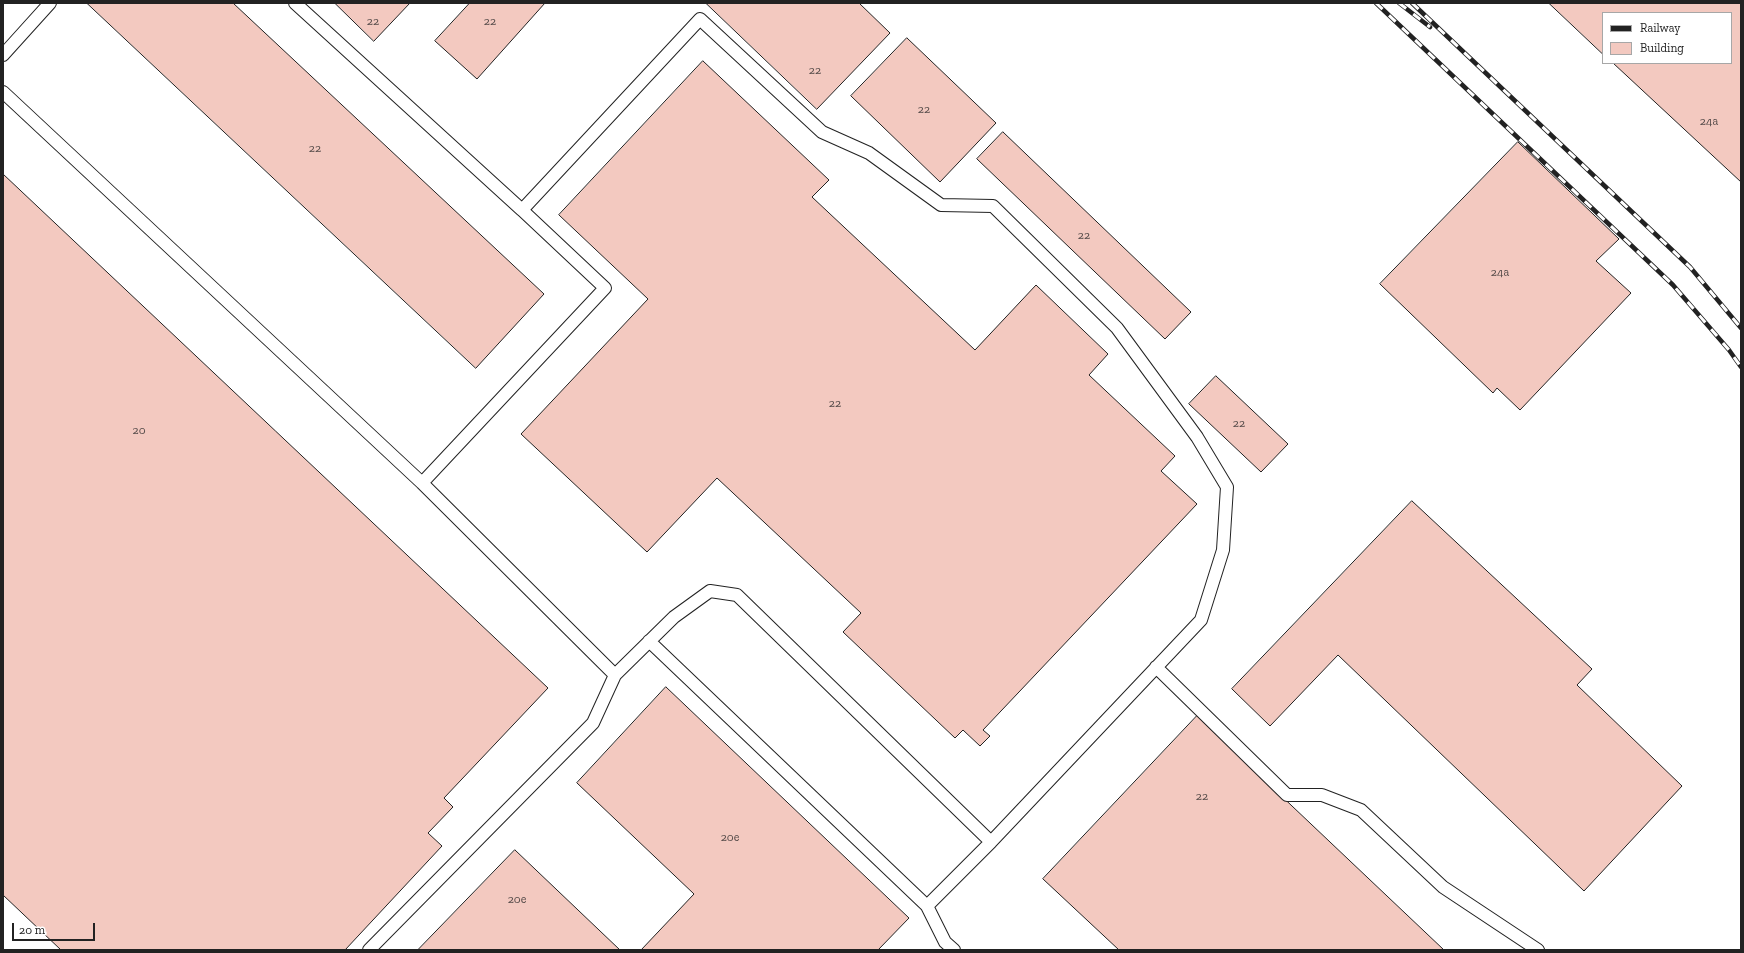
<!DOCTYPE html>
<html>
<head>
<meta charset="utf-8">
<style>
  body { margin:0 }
  #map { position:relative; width:1744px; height:953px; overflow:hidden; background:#fff; font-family:"Zilla Slab",serif }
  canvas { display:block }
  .frame { position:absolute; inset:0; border:4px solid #222; pointer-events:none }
  .legend { position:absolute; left:1602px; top:12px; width:130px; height:52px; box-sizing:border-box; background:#fff; border:1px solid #a7a7a7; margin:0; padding:5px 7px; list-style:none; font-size:12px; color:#222 }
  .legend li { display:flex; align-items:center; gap:8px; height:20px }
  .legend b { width:20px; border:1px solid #a7a7a7 }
  .scale { position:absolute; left:12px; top:923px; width:83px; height:18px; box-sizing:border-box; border:2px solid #222; border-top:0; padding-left:5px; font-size:12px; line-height:14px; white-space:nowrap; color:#222; -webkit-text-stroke:3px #fff; paint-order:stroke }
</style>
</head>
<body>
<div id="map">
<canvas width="1744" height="953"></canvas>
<div class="frame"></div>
<ul class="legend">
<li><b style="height:5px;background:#222"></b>Railway</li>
<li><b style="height:11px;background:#f3c9c0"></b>Building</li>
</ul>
<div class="scale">20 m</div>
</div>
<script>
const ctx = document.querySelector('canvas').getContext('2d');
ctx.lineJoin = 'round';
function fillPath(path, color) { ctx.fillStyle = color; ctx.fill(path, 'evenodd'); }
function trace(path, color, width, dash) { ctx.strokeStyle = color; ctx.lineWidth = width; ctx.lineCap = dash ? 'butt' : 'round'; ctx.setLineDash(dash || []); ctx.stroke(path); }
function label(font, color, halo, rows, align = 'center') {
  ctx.font = font + ' "Zilla Slab",serif'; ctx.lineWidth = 3; ctx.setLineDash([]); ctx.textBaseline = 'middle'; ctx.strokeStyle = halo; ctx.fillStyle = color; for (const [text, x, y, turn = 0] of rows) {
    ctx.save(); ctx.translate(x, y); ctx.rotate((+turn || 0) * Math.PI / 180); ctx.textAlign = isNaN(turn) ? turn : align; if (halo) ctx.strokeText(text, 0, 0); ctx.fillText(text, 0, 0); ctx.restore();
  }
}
const building = new Path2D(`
  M87,3H233L544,294L476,368Z
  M335,3H410L374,41Z
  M470,3H545L477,79L435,41Z
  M706,3H859L890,33L817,109Z
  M1549,3H1741V182L1613,63H1731V13H1603V54Z
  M907,38L996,123L940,182L851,96Z
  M703,61L829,180L812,197L975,350L1036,285L1108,354L1089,375L1175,456L1161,471L1197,504L983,730L990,736L980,746L963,730L955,738L843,632L861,613L717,478L647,552L521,434L648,299L559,215Z
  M1003,132L1191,312L1165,339L977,159Z
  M1518,142L1619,239L1596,261L1631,293L1520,410L1497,388L1493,393L1380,284Z
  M3,174L548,688L444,798L453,807L428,833L442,846L345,950H61L3,895Z
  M1216,376L1288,444L1261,472L1189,404Z
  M1412,501L1592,669L1577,685L1682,786L1584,891L1338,655L1270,726L1232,689Z
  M666,687L909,918L878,950H641L694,894L577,783Z
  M1197,716L1444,950H1119L1043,879Z
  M515,850L620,950H418Z`);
fillPath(building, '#f3c9c0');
trace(building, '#222', 1);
const lane = new Path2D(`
  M295,3L522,210
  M3,55L50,3
  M3,92L422,483L615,675L674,617L710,591L737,595L991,842L1201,620L1223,550L1227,487L1197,437L1117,328L993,206L941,205L869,153L822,132L700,19L522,210L605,288L422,483
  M649,641L927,906L991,842
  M1156,667L1287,795H1322L1361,810L1443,887L1538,950
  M927,906L945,942L954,950
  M369,950L593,723L615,675`);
trace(lane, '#222', 14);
trace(lane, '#fff', 12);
const rail = new Path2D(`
  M1376,3L1673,285L1729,350L1741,367
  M1399,3L1430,27
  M1412,3L1690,267L1741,328`);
trace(rail, '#222', 4.5);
trace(rail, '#fff', 3, [9]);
label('12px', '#564c4a', null, [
  ["22",373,22],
  ["22",490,22],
  ["22",815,71],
  ["22",924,110],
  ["24a",1709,122],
  ["22",315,149],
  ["22",1084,236],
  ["24a",1500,273],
  ["22",835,404],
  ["22",1239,424],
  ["20",139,431],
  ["22",1202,797],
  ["20e",730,838],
  ["20e",517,900]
]);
</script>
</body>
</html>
